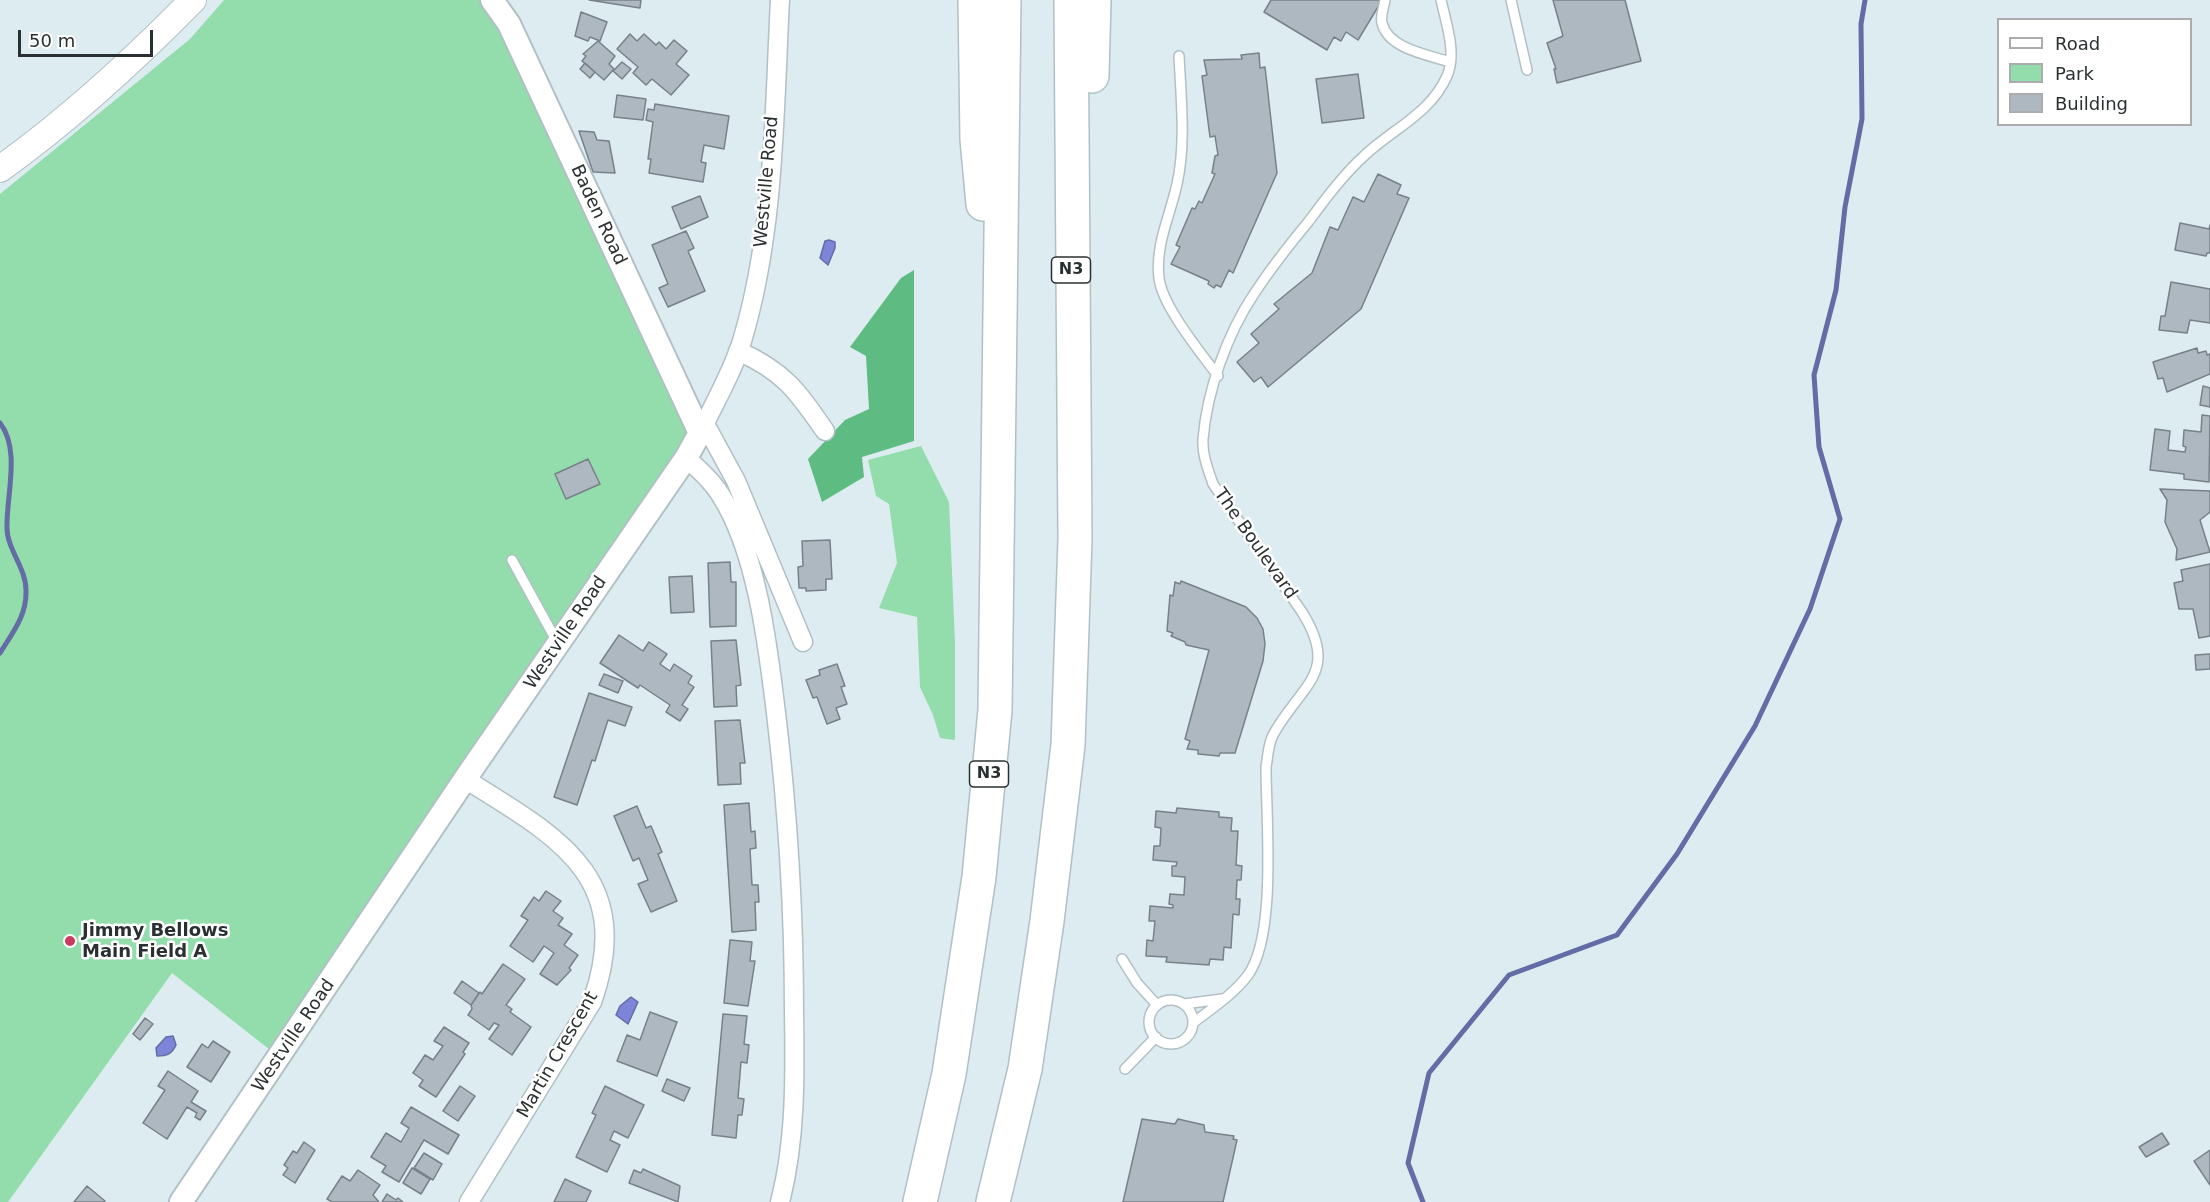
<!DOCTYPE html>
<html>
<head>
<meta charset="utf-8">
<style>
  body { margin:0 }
  #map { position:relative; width:2210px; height:1202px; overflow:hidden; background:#dcecf0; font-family:"DejaVu Sans",sans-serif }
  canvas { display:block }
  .legend { position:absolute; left:1997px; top:18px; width:195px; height:108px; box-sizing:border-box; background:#fff; border:2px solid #aaacad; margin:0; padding:8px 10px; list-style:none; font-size:18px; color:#2a3031 }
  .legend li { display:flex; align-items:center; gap:12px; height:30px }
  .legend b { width:30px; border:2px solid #aaacad }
  .scale { position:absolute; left:18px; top:30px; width:135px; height:27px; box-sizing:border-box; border:3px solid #2a3031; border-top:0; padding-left:8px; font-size:18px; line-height:21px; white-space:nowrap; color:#2a3031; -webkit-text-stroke:4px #fff; paint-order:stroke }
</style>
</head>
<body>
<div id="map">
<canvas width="2210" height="1202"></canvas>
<ul class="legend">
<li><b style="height:8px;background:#fff"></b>Road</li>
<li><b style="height:16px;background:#93ddac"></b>Park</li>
<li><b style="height:16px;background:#aeb8c1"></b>Building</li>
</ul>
<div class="scale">50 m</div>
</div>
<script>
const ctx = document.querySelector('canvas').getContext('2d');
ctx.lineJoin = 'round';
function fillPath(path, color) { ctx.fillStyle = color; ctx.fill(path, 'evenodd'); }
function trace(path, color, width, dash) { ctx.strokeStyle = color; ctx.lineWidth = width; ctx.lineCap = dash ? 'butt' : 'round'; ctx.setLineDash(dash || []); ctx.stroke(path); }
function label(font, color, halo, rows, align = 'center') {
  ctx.font = font + ' "DejaVu Sans",sans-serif'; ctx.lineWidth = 5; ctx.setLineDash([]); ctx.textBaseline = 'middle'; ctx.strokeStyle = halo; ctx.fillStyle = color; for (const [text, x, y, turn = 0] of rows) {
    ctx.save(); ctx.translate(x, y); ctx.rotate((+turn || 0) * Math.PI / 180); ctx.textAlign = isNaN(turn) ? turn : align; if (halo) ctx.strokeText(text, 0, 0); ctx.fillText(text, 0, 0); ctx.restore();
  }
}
fillPath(new Path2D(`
  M224,0H489L697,434L274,1053L172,973L8,1202H0V194L190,39Z
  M921,446L949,502L955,642V740L940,738L933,715L920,687L917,617L879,608L897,563L889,504L876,496L868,460Z`), '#93ddac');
fillPath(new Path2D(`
  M914,270V441L862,457L864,477L822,502L808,459L845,420L869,409L866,356L850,347L901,278Z`), '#5ebc83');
const water = new Path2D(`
  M829,240L835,242V248L828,265L820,258L825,241Z
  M631,997L638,1002L628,1024L616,1015L620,1006Z
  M173,1036L176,1045C172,1054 167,1056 157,1056L156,1048L166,1037Z`);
fillPath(water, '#7d85d8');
trace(water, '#646ca6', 1.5);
trace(new Path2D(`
  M0,423C21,450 6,496 7,528C7,549 26,568 26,590C27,615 13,632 0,653
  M1423,1202L1408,1163L1429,1073L1509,975L1617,935L1677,854L1755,726L1810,609L1840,519L1819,447L1814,375L1836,290L1845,207L1862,119L1861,24L1865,0`), '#646ca6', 5);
const building = new Path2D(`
  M589,0H641L640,8Z
  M1271,0H1378L1381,2L1358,40L1346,32L1341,41L1334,37L1327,50L1264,12Z
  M1553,0H1625L1641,61L1557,83L1554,69H1556L1547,43L1563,36Z
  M581,12L607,22L600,41L590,37L588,41L575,36Z
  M630,34L637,41L644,34L656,45L659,42L666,49L674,40L687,51L676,64L689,75L671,95L652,79L646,85L633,73L638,67L617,49Z
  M598,41L615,56L609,64L614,69L604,80L582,61L586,56L583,54Z
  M1259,53L1260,68L1265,67L1277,173L1233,273L1229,270L1221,287L1216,285L1214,288L1208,284L1209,281L1171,264L1180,247L1176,245L1192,208L1195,209L1199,201L1202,203L1215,174L1212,173L1215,156L1218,155L1215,136L1210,137L1202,76L1207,75L1204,60L1242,59L1241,55Z
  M622,62L631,69L622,79L613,71Z
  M585,63L595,72L590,78L580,69Z
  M1358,74L1364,118L1322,123L1316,79Z
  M617,95L646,99L643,120L614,117Z
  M655,104L729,116L724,149L704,145L701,162L706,163L703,182L649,173L651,159H648L653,122L646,120L648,109L654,110Z
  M579,131L594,132L597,140L609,141L615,173L593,172Z
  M1378,174L1401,185L1397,194L1409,198L1361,309L1268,387L1261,377L1254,382L1237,362L1259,343L1251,334L1279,309L1274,304L1312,273L1330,227L1338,230L1353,197L1364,202Z
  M700,196L708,217L681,229L672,207Z
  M2180,223L2209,229L2210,225V253H2207L2206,256L2175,250Z
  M686,231L694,248L688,251L705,291L668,307L659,288L668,284L652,245Z
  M2171,282L2210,289V323L2190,320L2187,333L2159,330L2161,316H2165Z
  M2197,348L2198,353L2206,351L2207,355L2210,354V374L2167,392L2163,378L2158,379L2153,362Z
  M2203,386L2210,388V407L2200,405Z
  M2202,415L2210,416L2209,482L2184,479V474L2150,470L2155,429L2170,431L2168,450L2185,452L2186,447L2183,446L2184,430L2201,432Z
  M588,459L600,484L566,499L555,474Z
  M2160,489L2210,491V512L2200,520L2210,552L2176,560L2177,549L2165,522L2167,500Z
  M830,540L832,579H826V590L806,591V588H799L798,567L803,566L802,541Z
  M730,562L731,582H736V626L710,627L708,563Z
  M2210,564V636L2199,638L2193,609H2179L2174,583L2183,581L2181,570Z
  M692,576L694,612L671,613L669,577Z
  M1181,581L1246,607L1257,618L1263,629L1265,644L1263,661L1235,753H1220L1219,756L1198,754V750L1187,749L1190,741L1185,739L1209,650L1186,645L1185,642L1171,636L1173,633L1167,631L1170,595L1173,596L1175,582L1180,584Z
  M619,635L643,651L649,642L667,654L660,664L670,671L674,664L692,676L688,683L694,687L682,705L688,709L680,721L666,712L670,705L640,685L638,688L600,663Z
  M736,640L741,685L736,686L737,706L714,707L711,641Z
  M2210,654V669L2196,670L2195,655Z
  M837,664L845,686L841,687L847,704L836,708L840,719L827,724L817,697L813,698L806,680L820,675L819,670Z
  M604,674L623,681L618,693L599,685Z
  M589,693L632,707L625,726L608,720L595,761L592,760L577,805L554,797Z
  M740,720L745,763H740L741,784L718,785L715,721Z
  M749,803L751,832L755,831L756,848L750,849L752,885H758L759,902H755L756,930L732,932L724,805Z
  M637,806L646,828L651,826L662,852L658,854L677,901L651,912L638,884L648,880L639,858L633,861L614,816Z
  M1177,808L1219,812V817L1232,818L1231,831H1238L1236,865L1242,866L1241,880H1237L1236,899H1240L1239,915L1233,914L1231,948L1224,947L1223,960L1210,959L1209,965L1166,962L1167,957L1146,956L1147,940L1153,941L1155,921H1149L1150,906L1173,908V905L1169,904L1170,894L1184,895L1185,877L1172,876V866H1176L1177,862L1153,860L1154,846H1160L1161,828L1155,827L1156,811L1176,813Z
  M546,891L561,901L553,911L563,918L558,925L572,934L564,945L578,955L569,968L571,970L557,985L540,974L554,953L544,946L533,962L510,946L528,920L521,916L534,897L539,901Z
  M730,940L752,942L750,961H755L748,1006L724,1003Z
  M503,964L525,979L506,1005L512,1009L510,1012L531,1027L512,1055L489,1039L499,1025L494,1023L489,1030L468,1015L472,1009L471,1005L480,992L482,994Z
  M462,981L479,993L471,1005L454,993Z
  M650,1012L677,1022L657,1076L617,1061L627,1035L640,1040Z
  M723,1014L747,1016L744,1044L749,1045L747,1063L741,1062L738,1098L744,1099L742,1115H738L736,1138L712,1135Z
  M145,1018L153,1024L140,1040L133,1034Z
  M444,1027L469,1043L463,1052L465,1054L436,1097L419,1086L423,1080L413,1073L425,1055L433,1060L443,1046L434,1041Z
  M213,1041L230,1052L211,1082L187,1067L202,1044L208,1048Z
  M168,1071L198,1091L191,1102L206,1111L200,1120L195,1117L197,1113L187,1107L167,1139L143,1123L165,1090L158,1086Z
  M667,1079L690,1088L684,1101L662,1091Z
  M460,1086L475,1096L458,1121L443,1111Z
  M605,1086L644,1105L628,1138L614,1131L610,1140L620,1145L607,1172L576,1157L596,1115L592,1113Z
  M411,1107L459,1135L448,1154L424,1140L399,1182L382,1172L386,1166L371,1157L386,1133L401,1142L409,1128L401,1123Z
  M1142,1119L1175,1124L1178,1119L1204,1125L1205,1132L1234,1136L1233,1139L1237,1140L1223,1202H1123Z
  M2162,1133L2169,1144L2146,1157L2139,1147Z
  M304,1142L315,1150L295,1183L283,1175L288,1168L284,1165L293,1151L297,1153Z
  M2210,1150V1185L2194,1161Z
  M424,1153L442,1164L433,1180L414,1168Z
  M412,1168L430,1179L421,1194L403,1183Z
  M643,1169L680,1186L678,1202L629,1183L634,1170L641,1173Z
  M358,1170L380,1185L373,1195L379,1202H332L327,1199L342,1176L350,1181Z
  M565,1179L591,1191L586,1202H554Z
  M87,1186L105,1201L104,1202H74Z
  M387,1194L396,1200L398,1198L403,1202H382Z`);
fillPath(building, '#aeb8c1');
trace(building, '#788189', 1.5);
const service = new Path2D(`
  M1385,0C1384,8 1380,15 1382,23C1388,49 1429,55 1450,62
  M1511,0L1527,70
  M1179,56C1181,98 1186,144 1177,184C1170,216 1155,245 1159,278C1162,306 1201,353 1218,376
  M512,560L557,642
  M1122,959L1137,983L1157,1005
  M1149 1022a22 22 0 1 1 44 0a22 22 0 1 1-44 0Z
  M1184,1004L1222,999
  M1193,1023C1211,1009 1234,994 1248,975C1277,935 1266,818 1266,767C1268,757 1268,744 1273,735C1300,685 1341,674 1302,612L1213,484C1208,469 1202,455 1203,439C1207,391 1227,334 1254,294C1271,268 1290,244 1309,221C1326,198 1344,174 1365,155C1393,129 1431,113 1447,76C1457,53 1446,23 1441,0
  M1125,1069L1156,1037`);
const minor = new Path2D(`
  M738,351C784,371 798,392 825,431
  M705,424L736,481L803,642
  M700,433C715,402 732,373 742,341C775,231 774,114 780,0
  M686,458C699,469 711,480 720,494C757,551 768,647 776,713C788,813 794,912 794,1012C795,1075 796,1140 780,1202
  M465,779C558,837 636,877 592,1002L469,1202`);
const tertiary = new Path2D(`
  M181,1202L465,779L686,458L700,433L509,24L492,0`);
const secondary = new Path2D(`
  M0,169C70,119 133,61 193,0`);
const motorway = new Path2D(`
  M975,0L977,139L983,204
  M1092,76L1094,0
  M920,1202L949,1074L979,877L995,710L1004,0
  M993,1202L1025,1069L1047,921L1068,745L1075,539L1071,0`);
trace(service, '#b1c0c4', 12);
trace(minor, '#b1c0c4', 21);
trace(tertiary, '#b1c0c4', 26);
trace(secondary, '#b1c0c4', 28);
trace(motorway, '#b1c0c4', 36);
trace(service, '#fff', 9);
trace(minor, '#fff', 18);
trace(tertiary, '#fff', 22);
trace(secondary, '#fff', 26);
trace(motorway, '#fff', 33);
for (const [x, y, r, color] of [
  [70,941,6,"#ca3b5f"]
]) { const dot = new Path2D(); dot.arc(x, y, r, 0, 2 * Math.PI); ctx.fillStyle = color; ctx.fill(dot); trace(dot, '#fff', 2); }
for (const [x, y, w] of [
  [1071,270,39],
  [989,774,39]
]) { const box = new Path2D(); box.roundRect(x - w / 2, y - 13, w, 26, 4.5); ctx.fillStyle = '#fff'; ctx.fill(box); trace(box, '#2a3031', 1.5); }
label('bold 16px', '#2a3031', null, [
  ["N3",1071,270],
  ["N3",989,774]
]);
label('18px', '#2a3031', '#fff', [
  ["Westville Road",767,182,-85],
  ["Baden Road",598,215,65],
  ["The Boulevard",1255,544,55],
  ["Westville Road",566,633,-56],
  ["Westville Road",294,1036,-56],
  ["Martin Crescent",558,1055,-60]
]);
label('bold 18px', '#2a3031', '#fff', [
  ["Jimmy Bellows",82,931],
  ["Main Field A",82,952]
], 'left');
</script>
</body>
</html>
